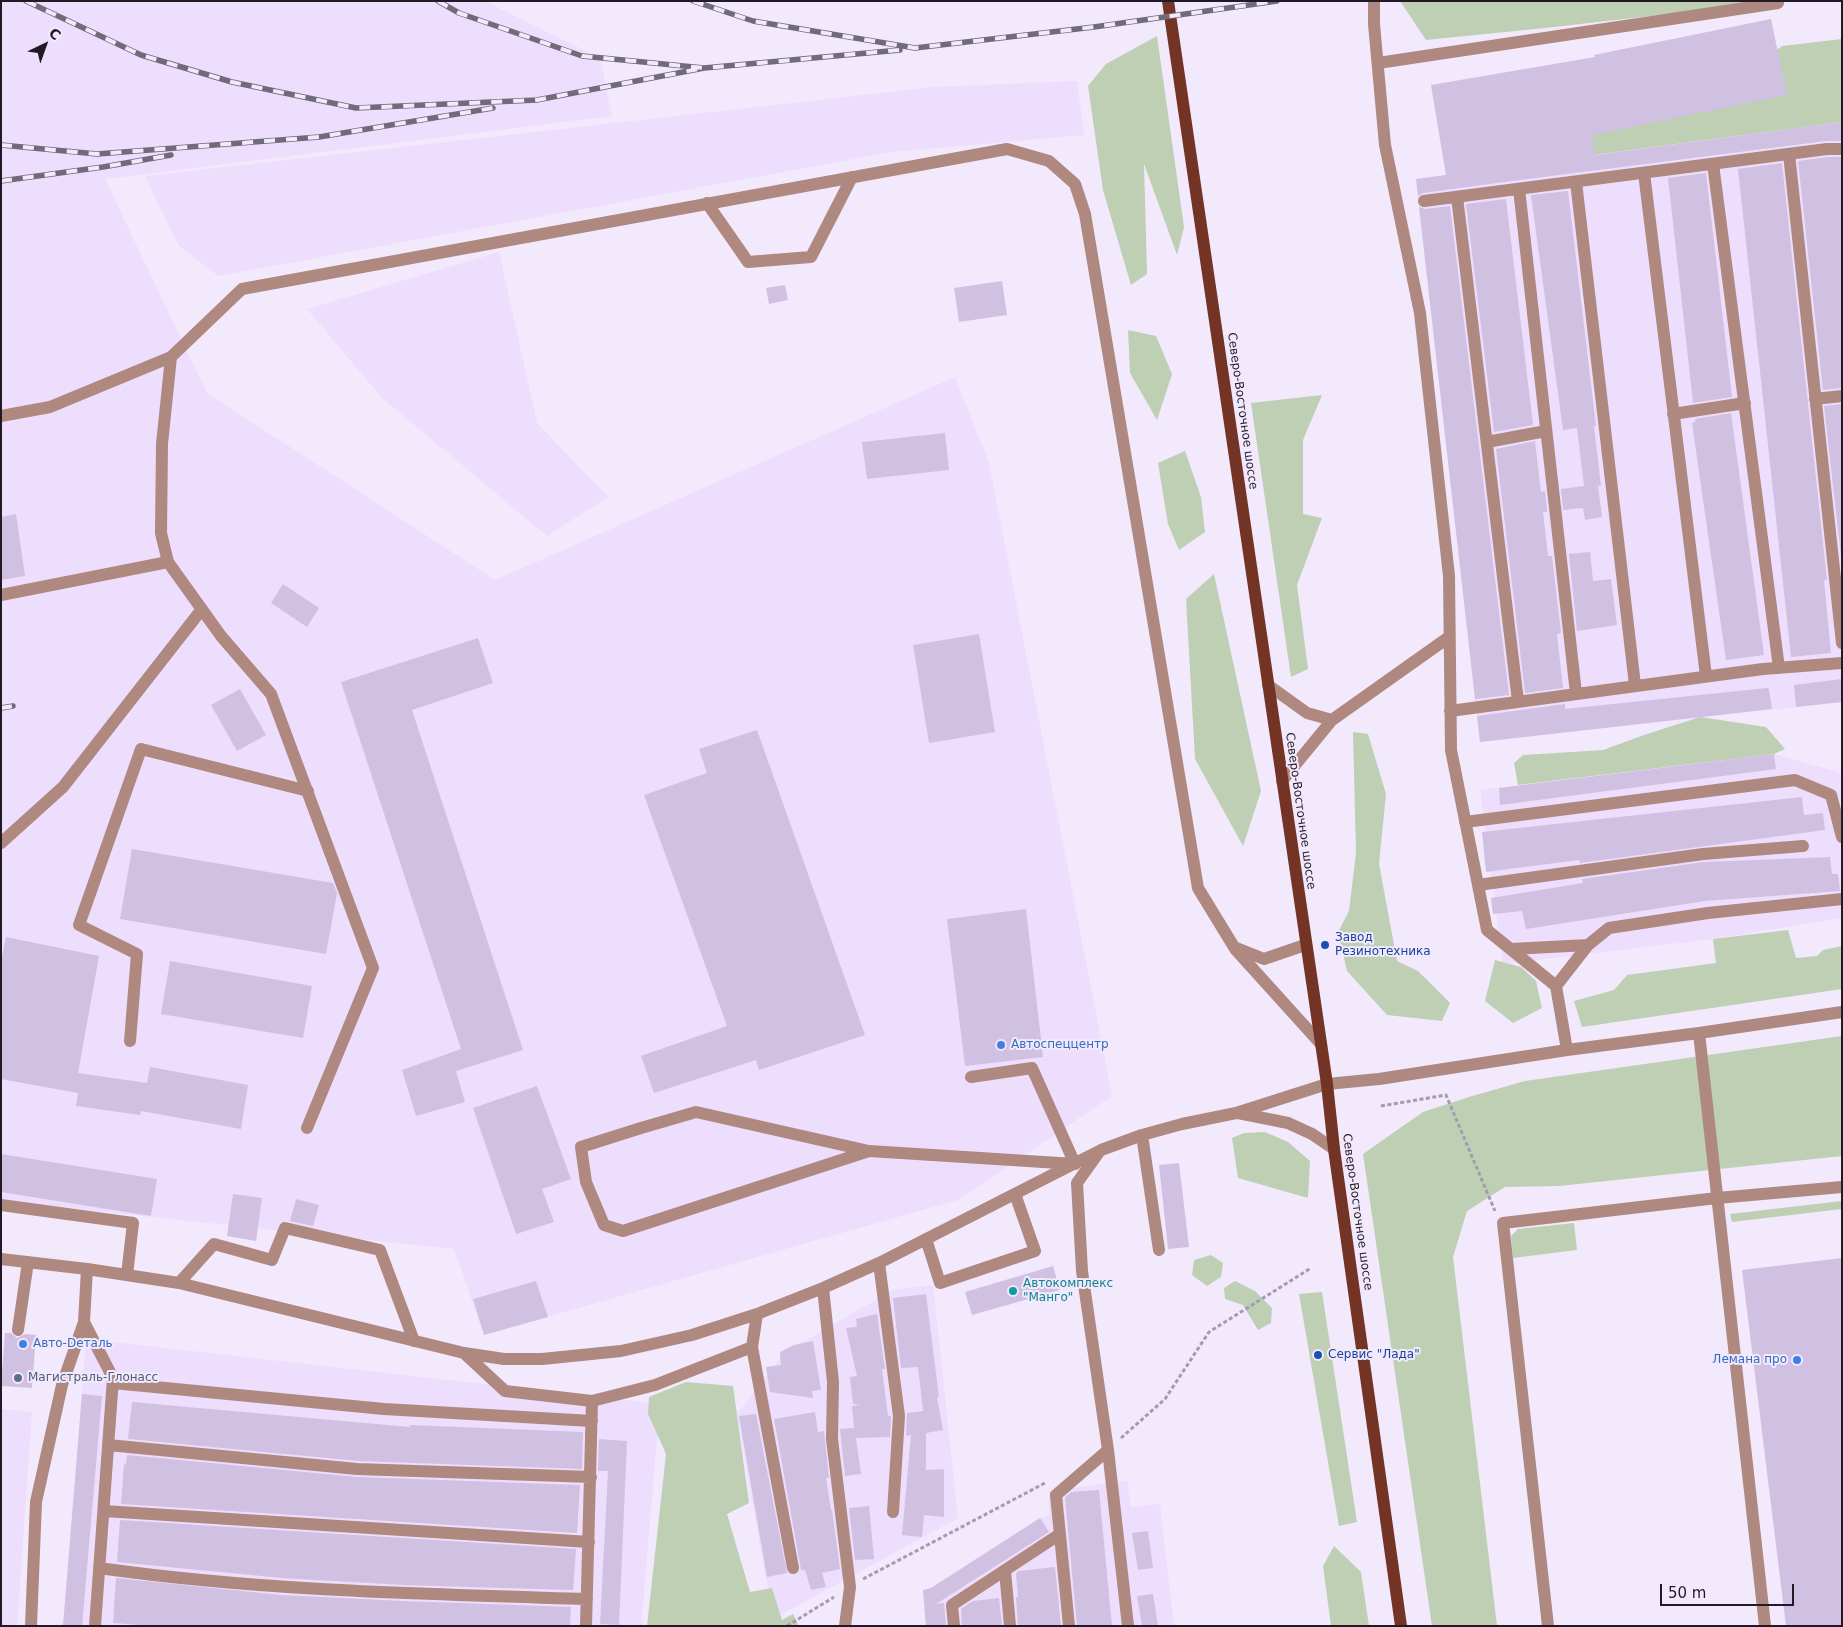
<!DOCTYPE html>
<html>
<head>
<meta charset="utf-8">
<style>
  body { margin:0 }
  #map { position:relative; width:1843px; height:1627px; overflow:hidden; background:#f2e9fd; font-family:"DejaVu Sans",sans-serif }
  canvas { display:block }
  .frame { position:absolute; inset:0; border:2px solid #201a26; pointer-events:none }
  .north { position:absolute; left:20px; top:20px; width:50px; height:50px; -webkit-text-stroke:4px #f2e9fd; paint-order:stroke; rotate:42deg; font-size:14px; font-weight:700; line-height:20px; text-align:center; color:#201a26 }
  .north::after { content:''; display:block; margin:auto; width:18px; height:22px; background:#201a26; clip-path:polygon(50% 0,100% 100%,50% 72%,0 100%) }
  .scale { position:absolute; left:1660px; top:1584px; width:134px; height:22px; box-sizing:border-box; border:2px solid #201a26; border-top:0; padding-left:6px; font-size:15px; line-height:18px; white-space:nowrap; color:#201a26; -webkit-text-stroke:4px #f2e9fd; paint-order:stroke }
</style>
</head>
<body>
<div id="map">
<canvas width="1843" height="1627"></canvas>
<div class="frame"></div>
<div class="north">С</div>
<div class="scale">50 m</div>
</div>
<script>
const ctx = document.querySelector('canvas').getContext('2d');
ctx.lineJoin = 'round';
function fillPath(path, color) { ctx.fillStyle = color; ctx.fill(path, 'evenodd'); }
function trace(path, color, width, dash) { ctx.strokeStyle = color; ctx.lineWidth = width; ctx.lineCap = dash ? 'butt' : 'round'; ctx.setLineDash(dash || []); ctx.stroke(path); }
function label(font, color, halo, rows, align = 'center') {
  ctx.font = font + ' "DejaVu Sans",sans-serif'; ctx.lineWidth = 4; ctx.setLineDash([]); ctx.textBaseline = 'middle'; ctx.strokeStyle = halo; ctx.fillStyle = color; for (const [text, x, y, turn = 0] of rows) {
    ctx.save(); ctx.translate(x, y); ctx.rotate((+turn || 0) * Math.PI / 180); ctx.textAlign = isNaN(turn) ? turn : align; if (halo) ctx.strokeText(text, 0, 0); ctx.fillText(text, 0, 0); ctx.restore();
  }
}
fillPath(new Path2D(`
  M1,1H485L600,58L612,116L105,179L207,393L495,580L955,377L989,463L1112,1096L958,1200L484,1335L454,1249L1,1201Z
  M1077,81L1084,135L892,152L218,276L178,245L145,176L934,87Z
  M1842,122V702L1480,742L1416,179Z
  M499,252L537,423L608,497L547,536L383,399L307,309Z
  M1774,754L1841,773L1842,775V918L1713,939L1503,964L1480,790Z
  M933,1285L958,1518L773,1619L737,1414L784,1353L893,1290Z
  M86,1339L660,1404L641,1626H63Z
  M1,1409L32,1412L17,1626H1Z
  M1127,1481L1131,1507L1160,1504L1174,1626H926L923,1590L931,1588L1040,1518L1049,1516V1491Z`), '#eddefd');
fillPath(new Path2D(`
  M1400,1H1783L1545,28L1426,40Z
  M1157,36L1184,227L1177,255L1144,164L1147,274L1131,285L1103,190L1088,86L1106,64Z
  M1842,39V122L1450,174L1760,63L1782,46Z
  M1128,330L1156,336L1172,374L1157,420L1130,373Z
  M1322,395L1303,440V514L1322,518L1297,585L1308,669L1291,677L1251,403Z
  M1185,451L1201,497L1205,532L1179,550L1168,524L1158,463Z
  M1214,574L1261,791L1243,846L1195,759L1186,599Z
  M1700,717L1766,727L1785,749L1774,754L1518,785L1514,763L1523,755L1603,750L1644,735Z
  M1353,732L1368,734L1386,794L1379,864L1397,961L1418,971L1450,1003L1442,1021L1387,1015L1347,971L1338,932L1349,911L1356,853Z
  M1788,930L1796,958L1817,956L1823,950L1842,946V989L1582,1027L1574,1001L1614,990L1627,975L1716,963L1713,939Z
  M1495,960L1521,967L1536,981L1542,1008L1513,1023L1485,1001Z
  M1842,1036V1156L1559,1186L1505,1187L1467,1211L1453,1257L1497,1626H1432L1363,1154L1423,1112L1469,1097L1525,1081Z
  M1265,1132L1288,1142L1310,1161L1308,1198L1238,1178L1232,1138L1244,1133Z
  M1842,1201V1209L1732,1222L1730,1214Z
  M1574,1223L1577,1250L1513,1258L1511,1236L1518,1229Z
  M1211,1255L1223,1263L1221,1277L1207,1286L1192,1275L1194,1260Z
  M1235,1281L1255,1291L1272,1308L1271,1323L1258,1330L1243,1305L1225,1299L1224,1288Z
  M1322,1292L1357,1522L1339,1526L1299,1294Z
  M686,1382L733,1386L749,1503L727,1514L750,1592L772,1588L782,1620L793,1614L799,1626H647L666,1454L648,1414L649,1397Z
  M1334,1546L1361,1572L1369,1626H1331L1323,1566Z`), '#becfb4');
fillPath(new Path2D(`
  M1771,19L1787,95L1592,135L1595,155L1842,122V141H1826L1504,182L1423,193L1418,196L1416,179L1446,175L1431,85L1595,57L1594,55Z
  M1828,157H1842V388L1823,390L1798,161Z
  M1782,163L1827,580H1824L1831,653L1791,657L1738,169Z
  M1706,173L1732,397L1693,403L1668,178Z
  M1568,191L1596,426H1594L1601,486H1598L1602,517L1585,520L1583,508L1563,510L1561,489L1584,486L1577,428L1563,430L1531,195Z
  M1506,199L1533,425L1494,432L1466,204Z
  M1450,206L1509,695L1475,699L1419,207L1425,209Z
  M1002,281L1007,315L959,322L954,288Z
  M785,285L788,300L769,304L766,288Z
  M1842,404V565L1824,406Z
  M1731,413L1764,655L1726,660L1692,423L1695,422V419Z
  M945,433L949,470L867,479L862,442Z
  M1535,441L1541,492L1545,491L1547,512H1543L1548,556H1552L1561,633L1557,634L1563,688L1525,693L1496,449Z
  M16,514L25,576L1,580V517Z
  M1590,552L1593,581L1611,579L1617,625L1577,631L1569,554Z
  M283,584L319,608L307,627L271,603Z
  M979,634L995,732L929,743L913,645Z
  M478,638L493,683L412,710L523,1050L456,1071L465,1102L416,1116L402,1070L461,1049L341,682Z
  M1842,679V702L1796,707L1794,685Z
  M1767,688L1769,689L1772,709L1480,742L1477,716L1565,704V709Z
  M240,689L266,735L237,751L211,705Z
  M757,730L865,1035L759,1070L756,1060L654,1093L641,1056L727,1026L644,795L707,773L699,749Z
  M1774,754L1776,769L1500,805L1499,788Z
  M1802,797L1804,815L1823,813L1825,830L1580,863L1579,860L1486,872L1482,832Z
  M132,849L333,883L337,893L326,954L120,919Z
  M1830,857L1832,874H1838L1840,891L1705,901L1526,929L1522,911L1493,914L1491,898L1583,883L1582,879L1704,862Z
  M1026,909L1043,1057L965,1066L947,919Z
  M6,937L99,956L78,1073L147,1083L150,1067L248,1085L241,1129L141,1111L140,1115L76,1106L78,1093L1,1079V961Z
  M170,961L312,986L303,1038L161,1014Z
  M537,1086L571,1179L542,1189L554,1222L516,1234L473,1108Z
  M1,1154L157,1179L151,1216L1,1192Z
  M1179,1163L1189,1247L1168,1249L1159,1165Z
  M233,1194L262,1198L256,1241L227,1236Z
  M296,1199L319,1205L313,1226L290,1221Z
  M1842,1258V1626H1786L1742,1270Z
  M1053,1266L1060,1290L972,1315L965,1292Z
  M536,1281L548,1317L484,1335L473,1299Z
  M926,1294L939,1397H937L943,1430L926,1433V1470L944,1469V1517L924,1515L922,1537L902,1535L911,1435L906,1436L907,1413L923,1411L918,1367L901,1368L893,1298Z
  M877,1314L885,1369H882L888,1416H891L890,1437L856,1438L861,1474L845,1476L840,1429L854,1428L852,1406L860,1405L853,1404L850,1377L857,1376L846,1328L857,1327L856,1319Z
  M5,1333H11L17,1338L25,1334L36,1335L32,1388L1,1386Z
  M813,1341L821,1390L812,1391L813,1398L770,1392L766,1367L781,1365L780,1352L794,1345Z
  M82,1394L102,1396L82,1626H63Z
  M132,1402L410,1427V1425L583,1432L582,1469L358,1461L128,1439Z
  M815,1412L818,1432L824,1431L829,1478H826L831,1510H832L840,1569L822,1573L826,1587L811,1590L805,1570H801L774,1419Z
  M756,1414L787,1573L767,1577L739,1416Z
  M599,1439L627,1441L619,1625L600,1624L608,1471H598Z
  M127,1455L357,1477L580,1485L577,1533L121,1504L124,1464L126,1465Z
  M1099,1490L1112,1626H1077L1065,1498L1071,1492Z
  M869,1506L874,1559L855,1560L849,1508Z
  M1040,1518L1049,1532L936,1604L944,1603L946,1626H926L923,1590L931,1588Z
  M120,1520L576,1549L573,1590L404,1585L282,1578L117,1562Z
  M1148,1531L1153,1568L1138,1570L1132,1533Z
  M1055,1567L1061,1626H1018L1016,1597H1018L1016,1573L1019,1571Z
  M116,1578L281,1595L403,1601L571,1607L570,1626H156L113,1623Z
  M1153,1594L1158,1626H1142L1137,1596Z
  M999,1598L1002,1626H962L961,1609L973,1601Z`), '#d0c0e2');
trace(new Path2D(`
  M1381,1106L1446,1095L1495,1211
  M1121,1438L1165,1399L1209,1332L1311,1268
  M863,1579L1045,1483
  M787,1626L834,1597`), '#a49cae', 3, [4, 2.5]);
trace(new Path2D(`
  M1374,1V24L1385,145L1420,313L1449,576L1451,750L1487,930L1556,986L1567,1050
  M1378,63L1778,3
  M1789,154L1842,643
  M1713,164L1779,668
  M1644,173L1706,676
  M1576,182L1635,685
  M1519,189L1576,693
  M1457,197L1518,701
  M1424,201L1827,149H1842
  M707,203L748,262L811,257L852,177
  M171,357L162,444L161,533L168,562L221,636L271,694L373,968L307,1128
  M1815,399L1842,396
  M1673,414L1745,403
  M1,416L50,407L171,357L242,289L1007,149L1049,161L1075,184L1085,214L1198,888L1234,947L1264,959L1305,945
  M1487,442L1546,431
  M1,595L168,562
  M1268,685L1307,713L1332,720L1449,637
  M1450,711L1763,669L1842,663
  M1282,781L1332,720
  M1465,822L1795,780L1831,795L1842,837
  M1,843L63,787L202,609
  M1478,885L1703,854L1803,846
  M1235,949L1320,1043
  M1511,949L1588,945
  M1556,986L1588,945L1609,928L1708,913L1842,899
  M1699,1033L1765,1626
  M130,1041L137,954L79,925L141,749L308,791
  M971,1077L1032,1068L1075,1164
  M1238,1113L1288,1123L1312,1134L1334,1149
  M1142,1135L1159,1250
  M869,1151L623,1231L604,1225L586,1182L581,1147L641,1128L696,1112L869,1151L1075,1164
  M1099,1152L1077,1183L1082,1271L1108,1450L1128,1626
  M1,1205L133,1223L127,1275
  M926,1239L940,1283L1035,1251L1015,1194
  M1,1259L87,1269L179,1283L464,1353L504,1359H542L621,1351L692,1335L757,1314L823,1288L879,1263L1101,1150L1142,1135L1182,1124L1236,1113L1327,1084L1379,1079L1567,1050L1699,1033L1842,1012
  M879,1263L899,1416L893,1512
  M87,1269L84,1322L113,1378L95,1626
  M179,1283L214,1244L272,1260L285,1228L380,1250L414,1341
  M823,1288L833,1382L832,1439L850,1587L845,1626
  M757,1314L752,1347L793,1568
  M18,1330L28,1262
  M464,1353L505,1391L592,1401L655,1385L752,1347
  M113,1383L384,1409L592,1421
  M108,1445L357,1469L591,1477
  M104,1511L589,1542
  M99,1568C261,1591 424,1594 587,1599
  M1005,1571L1010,1626
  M31,1626L36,1502L62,1385L84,1322
  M586,1626L592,1401
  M954,1626L952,1605L1060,1534
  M1069,1626L1056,1495L1108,1450
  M1548,1626L1503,1223L1717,1198L1842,1187`), '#af887f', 12);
trace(new Path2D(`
  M1168,1L1327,1084L1334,1149L1401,1626`), '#733425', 12);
const rail = new Path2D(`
  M26,1L141,55L232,82L356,108L537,100L704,68
  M438,1L459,13L582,56L704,68L900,50
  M693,1L753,21L915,48L1094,27L1277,1
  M1,145L97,154L319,137L493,108
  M1,181L103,167L171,155
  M1,708L13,706`);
trace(rail, '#716a79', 5.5);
trace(rail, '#f2e9fd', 4, [11]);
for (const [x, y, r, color] of [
  [1325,945,5,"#1a4fb4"],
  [1001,1045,5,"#3f7fe0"],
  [1013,1291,5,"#0f9aa8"],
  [23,1344,5,"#3f7fe0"],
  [1318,1355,5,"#1a4fb4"],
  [1797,1360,5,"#3f7fe0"],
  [18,1378,5,"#5c6f8a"]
]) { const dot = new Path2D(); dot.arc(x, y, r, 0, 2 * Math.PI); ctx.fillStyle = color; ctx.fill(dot); trace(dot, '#f2e9fd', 2); }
label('12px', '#201a26', '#f2e9fd', [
  ["Северо-Восточное шоссе",1242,411,82],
  ["Северо-Восточное шоссе",1300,811,82],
  ["Северо-Восточное шоссе",1357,1212,82]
]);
label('12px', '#164399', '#f2e9fd', [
  ["Завод",1335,938],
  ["Резинотехника",1335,952],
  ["Сервис \"Лада\"",1328,1355]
], 'left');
label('12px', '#366cbe', '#f2e9fd', [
  ["Автоспеццентр",1011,1045],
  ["Авто-Dеталь",33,1344],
  ["Лемана про",1787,1360,"right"]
], 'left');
label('12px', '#0d838f', '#f2e9fd', [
  ["Автокомплекс",1023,1284],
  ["\"Манго\"",1023,1298]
], 'left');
label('12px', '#4e5e75', '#f2e9fd', [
  ["Магистраль-Глонасс",28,1378]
], 'left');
</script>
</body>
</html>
